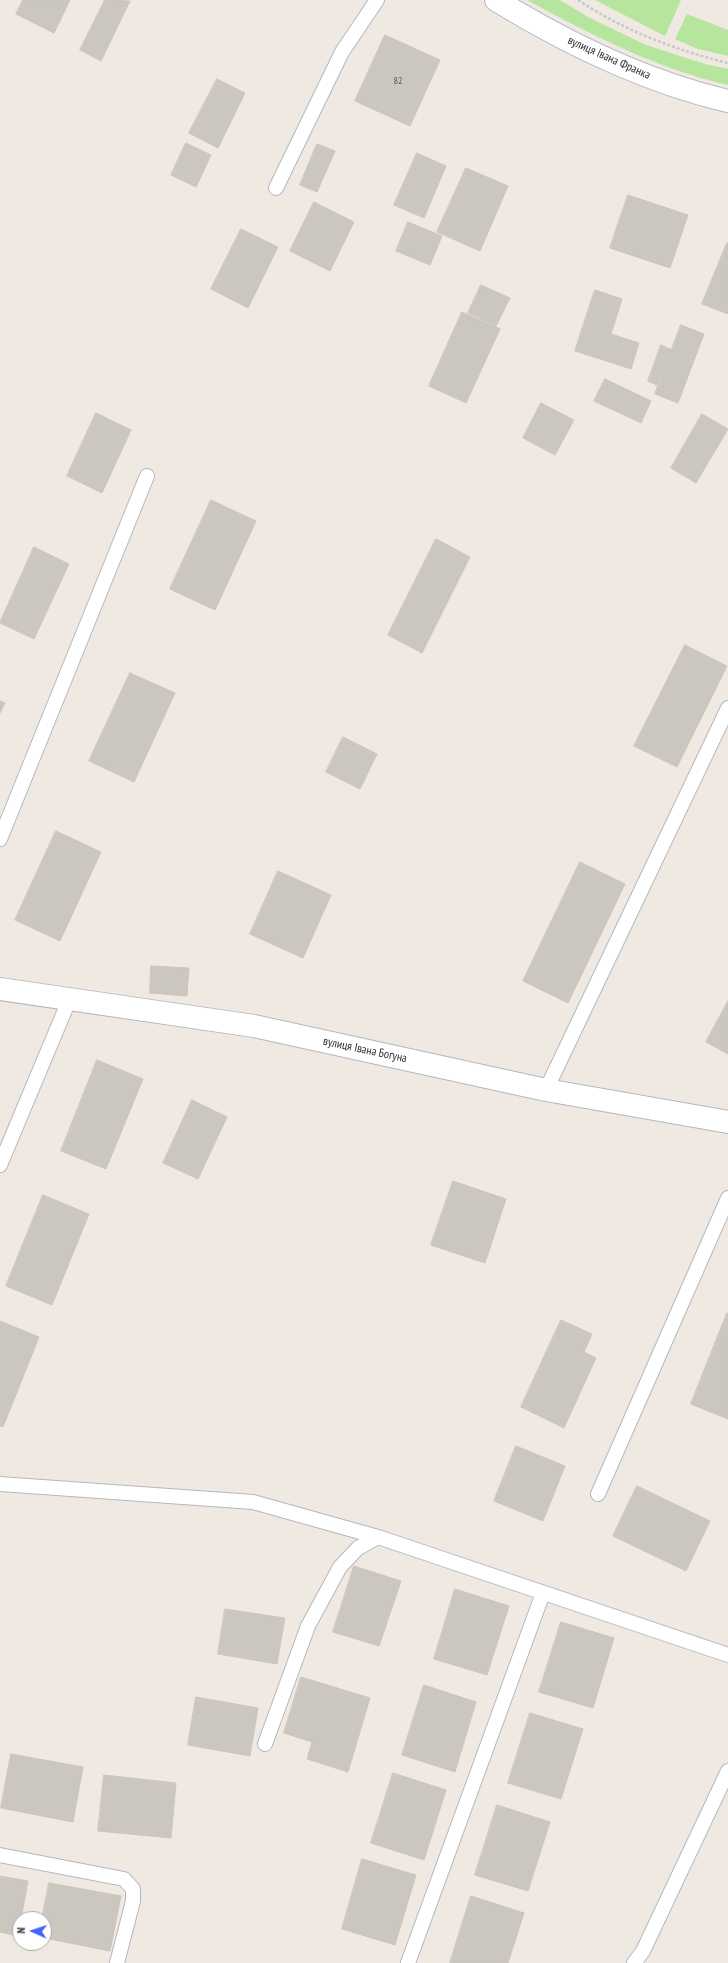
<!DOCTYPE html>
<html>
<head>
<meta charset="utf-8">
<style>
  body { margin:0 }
  #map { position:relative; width:728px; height:1963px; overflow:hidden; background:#efe9e1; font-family:"PT Sans Narrow",sans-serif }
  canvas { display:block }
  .north { position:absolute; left:12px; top:1911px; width:40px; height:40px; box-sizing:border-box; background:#fff; border:1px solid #ababab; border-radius:50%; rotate:273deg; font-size:11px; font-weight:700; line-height:16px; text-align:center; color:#2e2e2e }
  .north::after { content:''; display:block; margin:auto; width:14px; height:18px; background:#4264fb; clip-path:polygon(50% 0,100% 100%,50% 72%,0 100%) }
</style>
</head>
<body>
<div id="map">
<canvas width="728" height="1963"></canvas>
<div class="north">N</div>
</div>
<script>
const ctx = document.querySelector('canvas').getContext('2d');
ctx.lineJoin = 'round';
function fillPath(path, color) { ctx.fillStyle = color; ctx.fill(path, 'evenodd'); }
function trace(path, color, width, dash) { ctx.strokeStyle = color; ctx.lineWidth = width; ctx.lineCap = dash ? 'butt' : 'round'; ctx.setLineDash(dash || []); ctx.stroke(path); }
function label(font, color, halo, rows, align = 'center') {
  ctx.font = font + ' "PT Sans Narrow",sans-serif'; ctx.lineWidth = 3.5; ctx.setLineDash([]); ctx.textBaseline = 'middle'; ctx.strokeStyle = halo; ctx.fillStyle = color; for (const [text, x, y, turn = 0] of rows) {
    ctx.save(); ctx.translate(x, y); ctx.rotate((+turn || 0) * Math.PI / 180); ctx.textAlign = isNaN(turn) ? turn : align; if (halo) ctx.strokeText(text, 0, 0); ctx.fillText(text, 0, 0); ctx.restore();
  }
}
fillPath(new Path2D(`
  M527,0H560L588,17L646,45L705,64L728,69V85C655,68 592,35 527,0Z
  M595,0H681L665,36Z
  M687,14L728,30V56L698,49L675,39Z`), '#b6e59e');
const building = new Path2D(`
  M23,0H70L54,33L16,14Z
  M105,0L130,1L101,61L80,50Z
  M385,35L440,60L410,126L355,101Z
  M217,79L245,93L218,148L189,133Z
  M186,143L211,155L196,187L171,175Z
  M317,144L335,151L317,192L300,185Z
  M417,153L446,166L424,218L394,205Z
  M466,168L508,186L480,251L437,232Z
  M628,195L688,215L670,268L610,248Z
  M314,202L354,222L330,271L290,251Z
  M408,222L442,236L430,265L396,251Z
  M241,229L278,247L248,308L211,289Z
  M727,243H728V314L702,304Z
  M481,285L510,298L496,326L468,313Z
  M595,290L622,299L611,334L639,343L631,369L575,351Z
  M462,312L500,329L466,403L429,386Z
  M681,325L704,334L678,403L655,394Z
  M661,345L672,350L659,386L648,381Z
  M605,379L651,401L641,423L594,401Z
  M541,403L574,420L555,455L523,438Z
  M96,413L131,430L102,493L67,476Z
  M702,414L728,429L696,483L671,468Z
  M211,500L256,521L215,610L170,589Z
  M436,539L470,557L422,653L388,635Z
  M34,547L69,564L34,639L0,623Z
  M685,645L727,666L677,767L634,746Z
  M130,673L175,693L134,782L89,761Z
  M0,701L5,703L0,713Z
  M343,737L377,754L360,789L326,772Z
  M56,831L101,852L60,941L15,920Z
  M580,862L625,884L568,1003L523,981Z
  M278,871L331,895L303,958L250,934Z
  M151,966L189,968L187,996L150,993Z
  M728,1001V1054L706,1042Z
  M97,1060L143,1079L106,1169L61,1151Z
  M192,1100L227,1117L198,1179L163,1163Z
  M453,1181L506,1199L485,1263L431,1245Z
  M43,1195L89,1214L52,1305L6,1286Z
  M727,1313L728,1314V1419L691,1404Z
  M561,1320L592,1334L584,1352L596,1358L564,1428L521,1407Z
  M0,1321L39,1337L3,1427L0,1426Z
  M516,1446L565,1466L543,1521L494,1501Z
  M637,1486L710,1521L686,1571L613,1536Z
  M354,1566L401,1581L379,1646L333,1632Z
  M455,1589L509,1606L487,1675L434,1659Z
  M225,1609L285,1618L277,1664L218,1654Z
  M561,1622L614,1638L593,1708L539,1692Z
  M301,1677L370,1698L348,1772L307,1759L312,1742L284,1733Z
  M424,1685L476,1702L455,1772L402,1755Z
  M196,1697L258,1708L250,1756L188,1745Z
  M530,1713L583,1729L561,1799L508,1783Z
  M11,1754L83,1767L73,1822L1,1808Z
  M393,1773L446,1790L424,1860L371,1843Z
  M104,1775L176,1783L171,1838L98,1831Z
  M497,1805L550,1822L528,1891L475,1875Z
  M362,1859L416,1875L395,1945L342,1929Z
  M0,1876L28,1881L18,1936L0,1932Z
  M49,1883L121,1896L110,1951L44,1938V1919H42Z
  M471,1896L524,1913L508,1963H450Z`);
fillPath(building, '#cbc7bf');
trace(building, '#cbc5ba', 1);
const lane = new Path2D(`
  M276,188L342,52L377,0
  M0,839L147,476
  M546,1090L728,708
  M0,1165L70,998
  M0,1484L253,1502L378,1537L728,1655
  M598,1494L728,1198
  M265,1744L308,1626L340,1567L358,1548L378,1537
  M0,1855L124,1879L133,1889V1901L117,1963
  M408,1963L543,1593
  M634,1963L643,1951L728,1771`);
const street = new Path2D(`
  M0,989L254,1026L546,1090L728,1122`);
const secondary = new Path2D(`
  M496,0C568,44 646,82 728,101`);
trace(lane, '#b4b7c1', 16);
trace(street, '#b4b7c1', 24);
trace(secondary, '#b4b7c1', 24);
trace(new Path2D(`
  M578,0C623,30 675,50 728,63`), '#c9c9c9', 2.5, [3, 2]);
trace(lane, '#fff', 14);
trace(street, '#fff', 22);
trace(secondary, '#fff', 22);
label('10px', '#555452', null, [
  ["82",398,81]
]);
label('12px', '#2e2e2e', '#fff', [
  ["вулиця Івана Франка",609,58,24],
  ["вулиця Івана Богуна",365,1050,12]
]);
</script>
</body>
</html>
